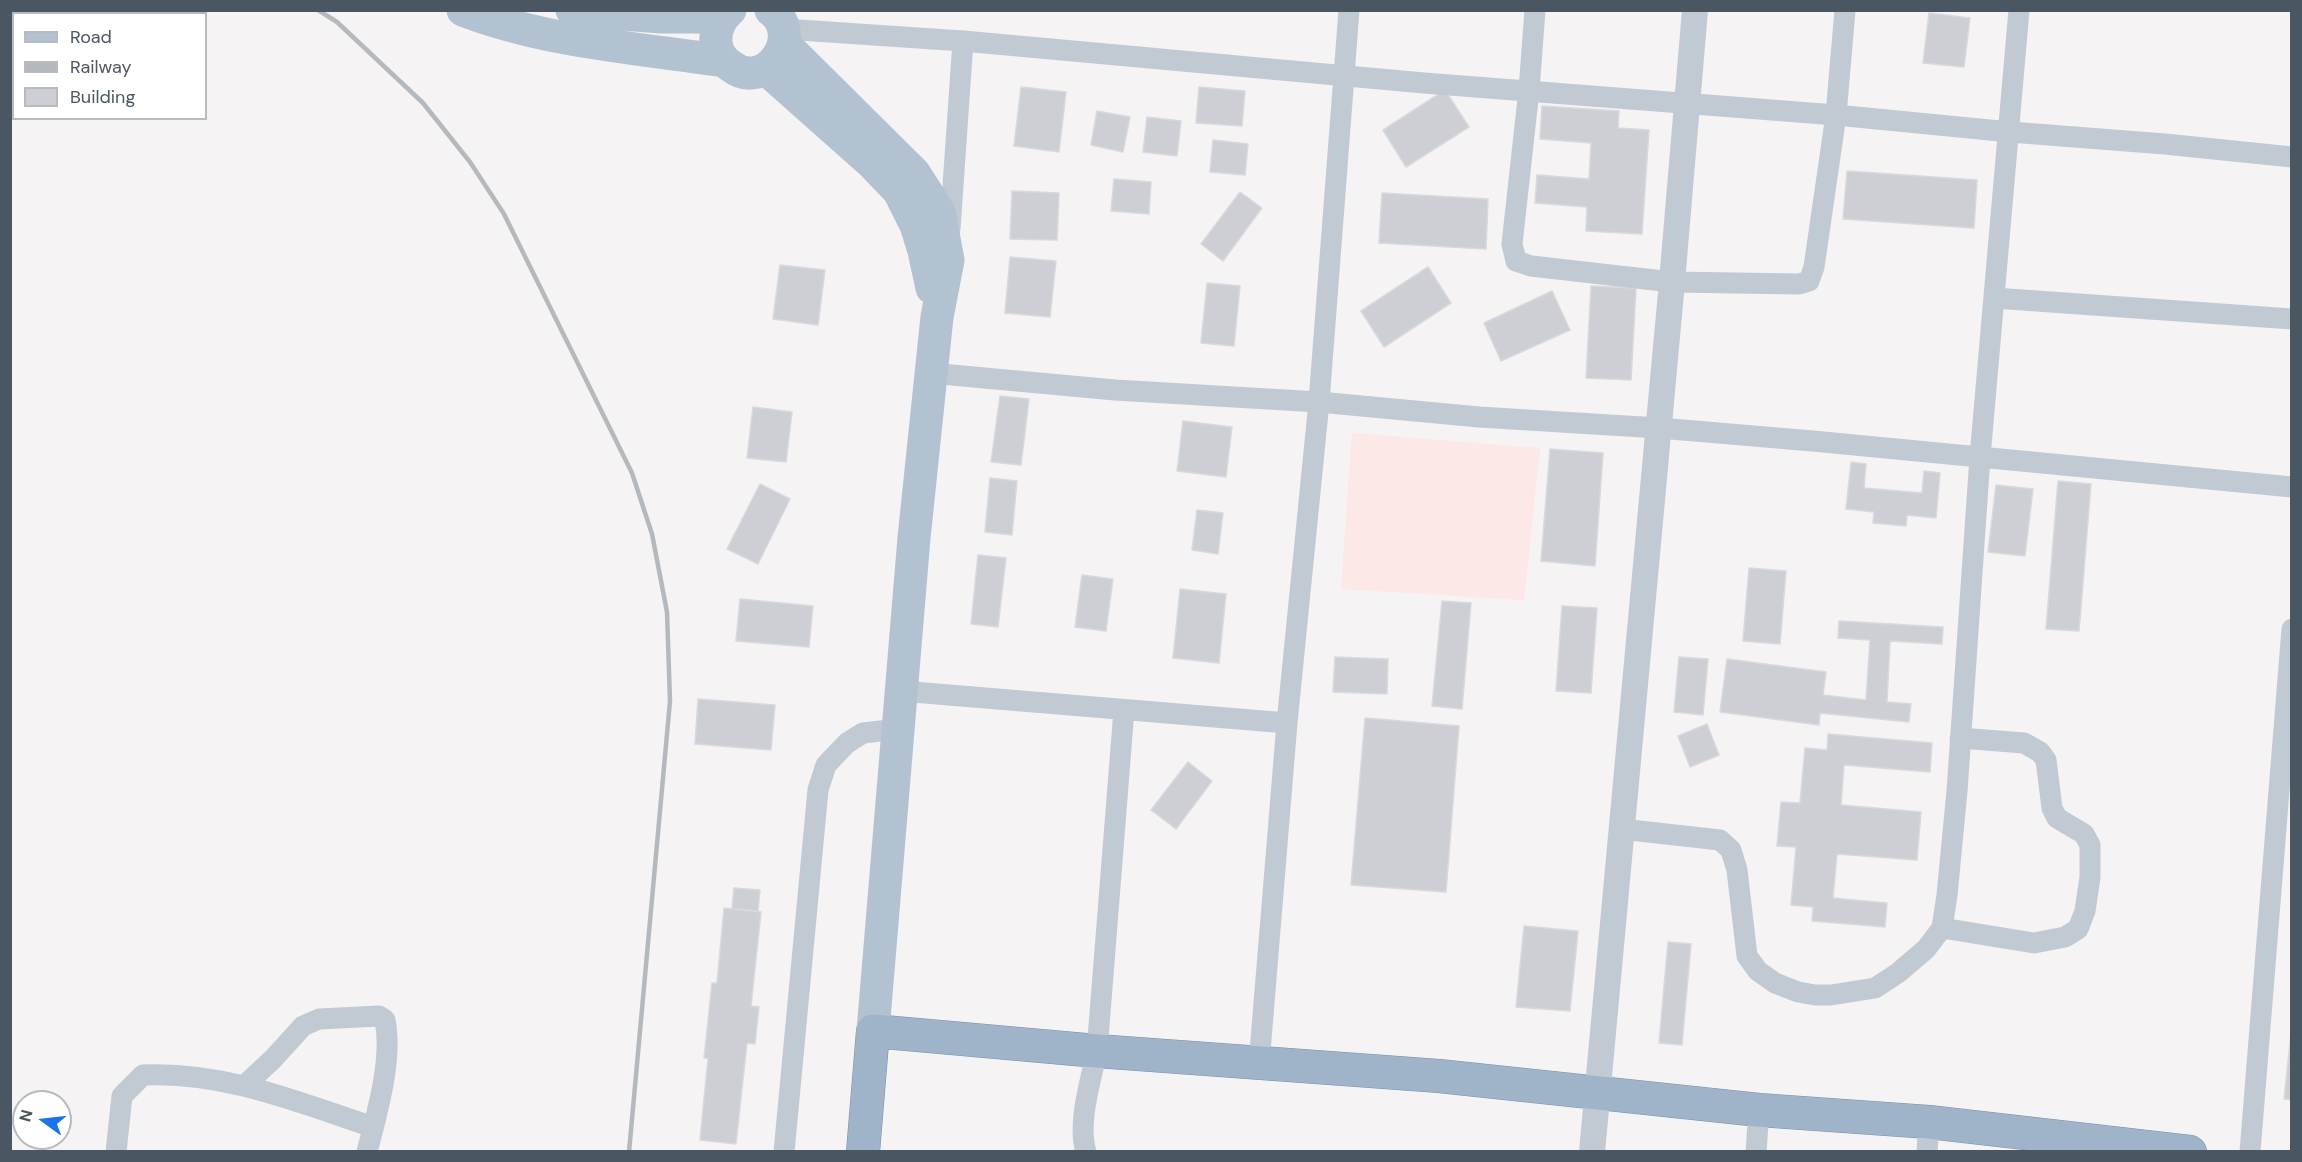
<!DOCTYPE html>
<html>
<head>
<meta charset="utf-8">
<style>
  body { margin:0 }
  #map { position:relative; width:2302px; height:1162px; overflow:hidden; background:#f5f3f3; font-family:"DM Sans",sans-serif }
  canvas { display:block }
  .frame { position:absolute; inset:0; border:12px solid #4a5661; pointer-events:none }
  .legend { position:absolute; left:12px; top:12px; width:195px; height:108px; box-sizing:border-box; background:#fff; border:2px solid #b7bbc0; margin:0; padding:8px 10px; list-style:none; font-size:18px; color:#4a5661 }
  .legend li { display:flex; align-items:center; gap:12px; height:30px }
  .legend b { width:30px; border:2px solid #b7bbc0 }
  .north { position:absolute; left:12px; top:1090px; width:60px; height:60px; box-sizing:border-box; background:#fff; border:2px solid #b7bbc0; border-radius:50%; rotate:285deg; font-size:16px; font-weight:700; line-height:24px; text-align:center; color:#4a5661 }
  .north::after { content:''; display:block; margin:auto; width:21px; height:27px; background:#1a73e8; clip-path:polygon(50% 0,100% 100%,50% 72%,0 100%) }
</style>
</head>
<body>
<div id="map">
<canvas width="2302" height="1162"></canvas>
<div class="frame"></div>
<ul class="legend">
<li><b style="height:8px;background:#b3c2d1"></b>Road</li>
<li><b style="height:8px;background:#b5b8bd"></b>Railway</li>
<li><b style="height:16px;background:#cdcfd5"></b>Building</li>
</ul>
<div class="north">N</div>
</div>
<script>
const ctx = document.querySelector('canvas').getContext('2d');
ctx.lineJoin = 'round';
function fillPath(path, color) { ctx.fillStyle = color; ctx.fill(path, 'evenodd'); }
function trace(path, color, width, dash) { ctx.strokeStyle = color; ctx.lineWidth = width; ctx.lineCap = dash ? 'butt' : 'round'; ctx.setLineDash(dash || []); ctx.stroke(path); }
fillPath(new Path2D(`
  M1352,433L1540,448L1524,600L1341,589Z`), '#fce8e6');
const building = new Path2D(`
  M1929,13L1970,18L1964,67L1923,63Z
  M1021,87L1066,92L1059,152L1014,146Z
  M1199,87L1245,91L1242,126L1196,123Z
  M1445,90L1469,127L1406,167L1383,130Z
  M1542,106L1619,111L1618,128L1649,130L1642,234L1586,231L1587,207L1535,203L1537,175L1589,179L1591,143L1540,139Z
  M1097,111L1130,117L1123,152L1091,145Z
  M1147,117L1181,121L1177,156L1143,152Z
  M1213,140L1248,144L1245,175L1210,172Z
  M1847,171L1977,180L1974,228L1843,219Z
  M1114,179L1151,182L1149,214L1111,211Z
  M1012,191L1059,193L1057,240L1010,239Z
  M1240,192L1262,208L1223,261L1201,244Z
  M1382,193L1488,199L1486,249L1379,243Z
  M1010,257L1056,261L1050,317L1005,313Z
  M780,265L825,270L818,325L773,319Z
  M1428,267L1451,303L1384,347L1361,311Z
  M1207,283L1240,286L1234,346L1201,343Z
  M1591,286L1636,288L1631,380L1586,378Z
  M1552,291L1570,330L1501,361L1484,323Z
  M1000,396L1029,399L1021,465L991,462Z
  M753,407L792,412L786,462L747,458Z
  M1183,421L1232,427L1226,477L1177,471Z
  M1550,449L1603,453L1595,566L1541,561Z
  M1851,462L1866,464L1864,488L1922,493L1924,471L1940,473L1936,518L1907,515L1906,526L1873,523L1874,512L1846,509Z
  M990,478L1017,481L1012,535L985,532Z
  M2058,481L2091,484L2079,631L2046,629Z
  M760,484L790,499L758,564L727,549Z
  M1996,485L2033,489L2025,556L1988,552Z
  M1197,510L1223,513L1218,554L1192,550Z
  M978,555L1006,558L998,627L971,624Z
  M1749,568L1786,571L1780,644L1743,641Z
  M1082,575L1113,579L1106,631L1075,627Z
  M1180,589L1226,594L1219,663L1173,658Z
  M740,599L813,606L809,647L736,641Z
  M1442,601L1471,603L1462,709L1432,706Z
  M1562,606L1597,608L1591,693L1556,691Z
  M1839,621L1943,627L1942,644L1890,641L1887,702L1911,704L1909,722L1820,713L1819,725L1720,712L1727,659L1826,672L1823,695L1866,700L1870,640L1838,638Z
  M1335,657L1388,659L1387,694L1333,692Z
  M1679,657L1708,659L1703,715L1674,712Z
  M698,699L775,705L771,750L695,744Z
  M1365,718L1459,726L1446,892L1351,885Z
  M1707,724L1719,755L1690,767L1678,736Z
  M1828,734L1932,743L1930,772L1844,765L1841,805L1921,812L1917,860L1837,854L1833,898L1887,903L1885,927L1812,921L1813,907L1791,905L1796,847L1777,846L1781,802L1800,803L1805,748L1827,750Z
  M1188,762L1212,781L1176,829L1151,810Z
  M734,888L760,890L758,911L732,909Z
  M724,908L761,912L751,1006L759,1007L755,1044L747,1043L736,1144L700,1140L708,1058H704L712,983H717Z
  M1524,926L1578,931L1570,1011L1516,1007Z
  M1668,942L1691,944L1682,1045L1659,1043Z
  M2292,1024V1100L2284,1099Z`);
fillPath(building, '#cdcfd5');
trace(building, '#d7d9de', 1.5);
const trunk = new Path2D(`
  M863,1152L873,1031L1097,1051L1439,1076L1759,1110L1929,1122L2190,1152`);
trace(trunk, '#7690ad', 34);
trace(new Path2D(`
  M1535,10L1529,90L1512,244L1516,261L1531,266L1672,282L1799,284L1809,281L1814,267L1836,115L1845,10
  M784,29L963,41L1424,83L1836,115L2010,132L2165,144L2292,157
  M950,229L963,41
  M1994,298L2292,319
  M930,373L1115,390L1319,402L1479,417L1659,428L1813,441L2292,487
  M901,691L1287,723
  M1621,829L1720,840L1731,850L1737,870L1747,956L1758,971L1775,983L1798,992L1815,995H1831L1875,988L1898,973L1926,949L1942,928L1947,895L1957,791L1980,457L2019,10
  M1942,928L2034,943L2065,937L2078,929L2085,911L2090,877V845L2084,834L2057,818L2052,808L2046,760L2040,752L2024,743L1960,738
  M1259,1064L1287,723L1319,402L1349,10
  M245,1085L273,1059L303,1026L319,1019L379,1016L385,1020C393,1059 377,1113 367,1152
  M116,1152L122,1096L143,1075C223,1071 298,1102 373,1127
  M784,1152L818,790L826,765L847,743L863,733L898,729
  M1086,1152C1077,1123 1091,1080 1097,1051L1124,710
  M1756,1152L1759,1110
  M1927,1152L1929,1122
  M2250,1152L2292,629`), '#c1cad2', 21);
trace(new Path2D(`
  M1592,1152L1672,282L1695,10`), '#c1cad2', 26);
trace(new Path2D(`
  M463,10C546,42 637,48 724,61
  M572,10L661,17H722
  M730,10C719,19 715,30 716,43C717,53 723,61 731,66C765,93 806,36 771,10
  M785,45L914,173L939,212L948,260L937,317L914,538L873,1031
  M766,69L873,164L899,191L916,225L924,251L932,288`), '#b3c2d1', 33);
trace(trunk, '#9fb4c9', 33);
trace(new Path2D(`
  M318,10L337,22L423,103L470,162L504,214L632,473L652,534L667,612L670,701L629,1152`), '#b5b8bd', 4.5);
</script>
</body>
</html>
